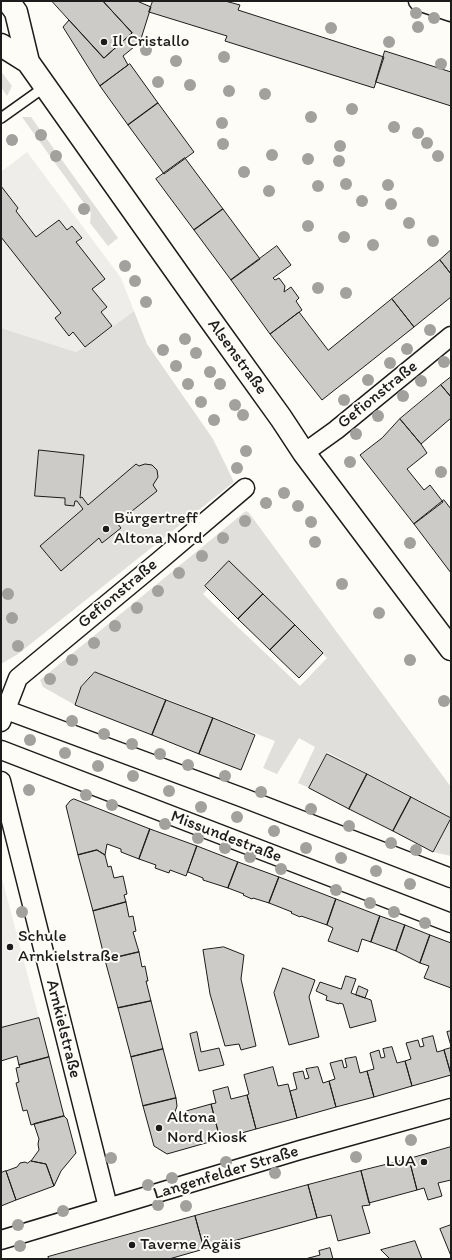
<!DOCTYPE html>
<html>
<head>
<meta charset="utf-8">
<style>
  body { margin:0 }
  #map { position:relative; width:452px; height:1260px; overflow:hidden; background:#fdfcf7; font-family:Itim,sans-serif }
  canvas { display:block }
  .frame { position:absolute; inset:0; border:2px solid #1c1c1c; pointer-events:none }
</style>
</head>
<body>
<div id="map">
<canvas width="452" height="1260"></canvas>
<div class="frame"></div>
</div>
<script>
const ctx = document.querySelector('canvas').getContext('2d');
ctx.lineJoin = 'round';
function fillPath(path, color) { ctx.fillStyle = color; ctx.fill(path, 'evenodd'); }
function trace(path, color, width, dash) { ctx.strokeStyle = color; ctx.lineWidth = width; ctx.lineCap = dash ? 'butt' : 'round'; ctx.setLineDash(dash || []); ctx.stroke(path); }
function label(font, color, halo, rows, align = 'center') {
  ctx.font = font + ' Itim,sans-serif'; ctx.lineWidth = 4; ctx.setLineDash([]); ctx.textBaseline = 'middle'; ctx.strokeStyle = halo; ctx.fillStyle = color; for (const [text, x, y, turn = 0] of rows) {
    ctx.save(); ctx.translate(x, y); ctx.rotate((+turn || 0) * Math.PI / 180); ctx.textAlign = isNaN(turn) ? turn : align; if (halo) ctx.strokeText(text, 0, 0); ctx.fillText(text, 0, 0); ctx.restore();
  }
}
fillPath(new Path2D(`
  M27,152L121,278L134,311L85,347L76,352L1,328V172Z
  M1,875L39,1018L1,1028Z`), '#eeede9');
fillPath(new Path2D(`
  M1,71L12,86L7,96L1,87Z
  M22,117H31L118,238L108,246L90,223L91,213Z
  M134,311L147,344L213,439L234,482L18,654L1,664V328L76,352L85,347Z
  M246,511L249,513L451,787V817L327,752L309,788L298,783L315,747L299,738L277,774L263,768L275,741L94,671L82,685L75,705L43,687L40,680ZM231,565L327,658L300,686L203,594Z
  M451,818V856L433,852Z`), '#e0dfdb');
const building = new Path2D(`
  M52,1H103L132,33L104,58Z
  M103,1H137L151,7L140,42L123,56L128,65L100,86L63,27L69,20L104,58L132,33Z
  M153,1H225L240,5L238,10L384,57L374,88L225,41L227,36L149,12Z
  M385,51L451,72V106L376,82Z
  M130,64L158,103L128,125L100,86Z
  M158,103L194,152L164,174L128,125Z
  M185,158L223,209L194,230L156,179Z
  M1,186L18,208L16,211L36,237L59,220L67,230L72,226L82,238L76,242L105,279L92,289L107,307L101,312L112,326L85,347L73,332L69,336L55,318L61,313L1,237Z
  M223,209L260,259L231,280L194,230Z
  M277,246L291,265L273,278L275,280L279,278L285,286L284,292L291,287L299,298L296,301L302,310L270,334L231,280Z
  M451,250V274L440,260Z
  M440,260L451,274V297L414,327L392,299Z
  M392,299L414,327L322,400L270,334L299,312L328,350Z
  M451,377V397L441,385Z
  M441,385L451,397V418L421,444L400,419Z
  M400,419L421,444L427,453L407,469L424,490L430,485L443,502L414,524L360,455L382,438Z
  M39,450L84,455L80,498L82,497L88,505L136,464L139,466L145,464L152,465L157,470L158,477L153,485L157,491L117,523L121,528L102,543L99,538L61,571L40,546L83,509L77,501H75L74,506L65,505V498L35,496Z
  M444,500L451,509V573L414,524Z
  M229,561L263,594L238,619L205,586Z
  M263,594L295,625L270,650L238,619Z
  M295,625L323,653L299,678L270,650Z
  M95,672L166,700L152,735L75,705L81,687Z
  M166,700L213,718L199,754L152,735Z
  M213,718L255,735L241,770L199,754Z
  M327,754L367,774L349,809L309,788Z
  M367,774L411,797L393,831L349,809Z
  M411,797L451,818L433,852L393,831Z
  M74,799L150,829L139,859L121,852V849L107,844L105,855L97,850L78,855L66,806L70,801Z
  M150,829L197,846L186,876L170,870L169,873L155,868L156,865L139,859Z
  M197,846L238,862L228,888L203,880V878L188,872Z
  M97,850L105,855L108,867L111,866L114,878L123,876L127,894L124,895L126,902L93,911L78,855Z
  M238,862L279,877L269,903L253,898L252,899L243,895L244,894L228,888Z
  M279,877L336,899L327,925L301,916L300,917L291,913L292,912L269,903Z
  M336,899L380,916L371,942L362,939L358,952L328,941L333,928L327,925Z
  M126,902L129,917L133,916L136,931L133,932L139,952L105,960L93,911Z
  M380,916L405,925L396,951L371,942Z
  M405,925L430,935L420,963L396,951Z
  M430,935L451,943V988L424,978L429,966L420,963Z
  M224,947L244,955L241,979L256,1046L241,1050L239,1044L225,1046L210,994L203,950Z
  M139,952L142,967L145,966L148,981H146L151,1001L118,1008L105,960Z
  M283,968L315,980L309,997L319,1037L289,1045L274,993Z
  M346,976L356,979L351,993L371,1000L376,1021L350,1028L343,1004L339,1003V1004L326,1000L327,996L316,991L320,982L341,989Z
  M359,986L368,990L365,998L356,995Z
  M151,1001L163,1049L131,1057L118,1008Z
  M39,1018L49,1057L19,1065L17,1056L1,1061V1028Z
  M451,1031V1046L447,1032Z
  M197,1032L201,1052L219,1048L224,1065L199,1071L190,1034Z
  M433,1036L437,1052L444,1050L451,1075L412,1086L405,1061L411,1059L406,1043L418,1040L420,1047L424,1046L422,1039Z
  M392,1047L397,1063L405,1061L412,1086L374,1097L367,1071L374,1069L370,1053L379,1050L381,1058L385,1057L383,1049Z
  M451,1048V1074L444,1050Z
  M163,1049L176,1098L143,1106L131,1057Z
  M49,1057L64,1116L31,1125L27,1110L23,1111L16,1083L19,1082L16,1068L20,1067L19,1065Z
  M356,1057L360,1073L367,1071L374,1097L336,1107L329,1081L335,1079L330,1063L342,1060L344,1068L347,1067L345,1059Z
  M273,1067L278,1086L288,1084L297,1118L256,1129L247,1095L249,1094L244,1075Z
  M318,1067L323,1083L329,1081L336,1107L297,1118L290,1091L297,1089L293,1073L303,1071L305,1079L309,1078L306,1069Z
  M228,1087L231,1099L247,1095L256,1129L220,1139L211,1104L216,1103L213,1091Z
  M176,1098L177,1106L175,1112L178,1118L183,1117L186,1111L211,1104L220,1139L167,1154L154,1146L143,1106Z
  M64,1116L67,1119L76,1153L61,1171L54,1186L46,1164L31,1161L39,1150L38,1144L39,1139L34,1124Z
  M451,1147V1180L438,1183L442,1196L428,1200L424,1188L417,1190L409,1159Z
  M409,1159L417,1190L369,1203L361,1171Z
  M31,1161L46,1164L54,1186L16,1200L6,1171L17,1167L20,1163L25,1162L27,1163Z
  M6,1171L16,1200L1,1206V1173Z
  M361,1171L370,1205L362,1206L370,1233L338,1241L331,1215L317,1218L308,1185Z
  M308,1185L317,1218L204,1249L195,1216Z
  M195,1216L204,1249L169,1259H49L48,1257Z
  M451,1225V1256L440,1229Z
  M415,1241L422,1259H390L381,1250Z
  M330,1248L333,1259H305L320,1255L319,1251Z`);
fillPath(building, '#cccbc8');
trace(building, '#1c1c1c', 1);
const service = new Path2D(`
  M1,118L46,86`);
const minor = new Path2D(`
  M418,1L451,12
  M304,453L336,430L451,336
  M1,708L241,797L451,878
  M1,722L18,678L159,561L245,488
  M1,750L451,923
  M1,781L108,1207
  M1,1240L300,1150L451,1108`);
const primary = new Path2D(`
  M8,1L16,12L28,62L207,315L281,418L304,453L451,649
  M1,45L28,62`);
trace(service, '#1c1c1c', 12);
trace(minor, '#1c1c1c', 21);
trace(primary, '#1c1c1c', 25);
trace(service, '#fdfcf7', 9);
trace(minor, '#fdfcf7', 18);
trace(primary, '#fdfcf7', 22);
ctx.fillStyle = '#a2a19e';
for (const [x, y] of [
  [416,13],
  [434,18],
  [418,27],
  [331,28],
  [389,42],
  [146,50],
  [224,57],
  [176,61],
  [441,64],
  [158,82],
  [190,85],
  [229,91],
  [265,94],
  [352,109],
  [311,117],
  [222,123],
  [394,127],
  [418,133],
  [41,135],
  [12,140],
  [427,143],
  [223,144],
  [340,146],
  [272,155],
  [56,156],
  [438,156],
  [308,159],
  [339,161],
  [244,172],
  [346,184],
  [388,185],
  [318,186],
  [269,191],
  [362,201],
  [391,204],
  [84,209],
  [409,223],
  [308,226],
  [344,237],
  [433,241],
  [373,245],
  [125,266],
  [135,281],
  [318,288],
  [346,293],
  [146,302],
  [430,330],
  [185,339],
  [407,349],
  [163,350],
  [196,353],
  [444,362],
  [390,363],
  [176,366],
  [210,372],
  [368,380],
  [421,381],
  [188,384],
  [220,384],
  [403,396],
  [344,400],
  [201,402],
  [235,405],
  [243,415],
  [378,416],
  [214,420],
  [356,434],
  [246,451],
  [350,462],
  [237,468],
  [441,472],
  [284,493],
  [266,503],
  [298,506],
  [245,521],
  [311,522],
  [223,538],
  [315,542],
  [410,543],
  [202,556],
  [179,573],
  [342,584],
  [158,591],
  [8,594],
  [137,608],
  [379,613],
  [12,618],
  [115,626],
  [94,643],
  [18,646],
  [72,660],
  [410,660],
  [50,679],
  [444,701],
  [72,721],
  [104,734],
  [30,740],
  [132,744],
  [65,753],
  [160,754],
  [188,765],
  [98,766],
  [133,776],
  [225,776],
  [29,790],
  [169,791],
  [261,792],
  [86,795],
  [112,805],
  [201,807],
  [311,809],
  [237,817],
  [165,824],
  [349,826],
  [274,831],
  [198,838],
  [391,843],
  [225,848],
  [306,848],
  [416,850],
  [250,857],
  [341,858],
  [281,869],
  [376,871],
  [410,884],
  [336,890],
  [370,903],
  [22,912],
  [394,912],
  [425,923],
  [411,1140],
  [356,1157],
  [111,1158],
  [226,1162],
  [275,1173],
  [172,1178],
  [148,1185],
  [158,1205],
  [186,1206],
  [63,1211],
  [18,1225],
  [20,1246]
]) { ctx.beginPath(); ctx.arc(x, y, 6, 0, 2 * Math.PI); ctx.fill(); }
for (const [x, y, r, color] of [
  [104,42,4,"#1c1c1c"],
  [106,529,4,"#1c1c1c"],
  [10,947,4,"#1c1c1c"],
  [159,1128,4,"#1c1c1c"],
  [424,1162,4,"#1c1c1c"],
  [132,1245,4,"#1c1c1c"]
]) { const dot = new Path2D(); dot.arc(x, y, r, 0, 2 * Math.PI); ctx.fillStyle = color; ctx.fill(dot); trace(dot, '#fdfcf7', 1.5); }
label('17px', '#1c1c1c', '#fdfcf7', [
  ["Il Cristallo",112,42],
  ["Bürgertreff",114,519],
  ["Altona Nord",114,539],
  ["Schule",18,937],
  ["Arnkielstraße",18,957],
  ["Altona",167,1118],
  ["Nord Kiosk",167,1138],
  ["LUA",416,1162,"right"],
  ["Taverne Ägäis",140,1245]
], 'left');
label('17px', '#1c1c1c', '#fdfcf7', [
  ["Alsenstraße",237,357,54],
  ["Gefionstraße",378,395,-39],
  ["Gefionstraße",118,594,-40],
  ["Missundestraße",226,837,21],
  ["Arnkielstraße",63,1029,76],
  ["Langenfelder Straße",226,1173,-17]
]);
</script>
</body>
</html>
